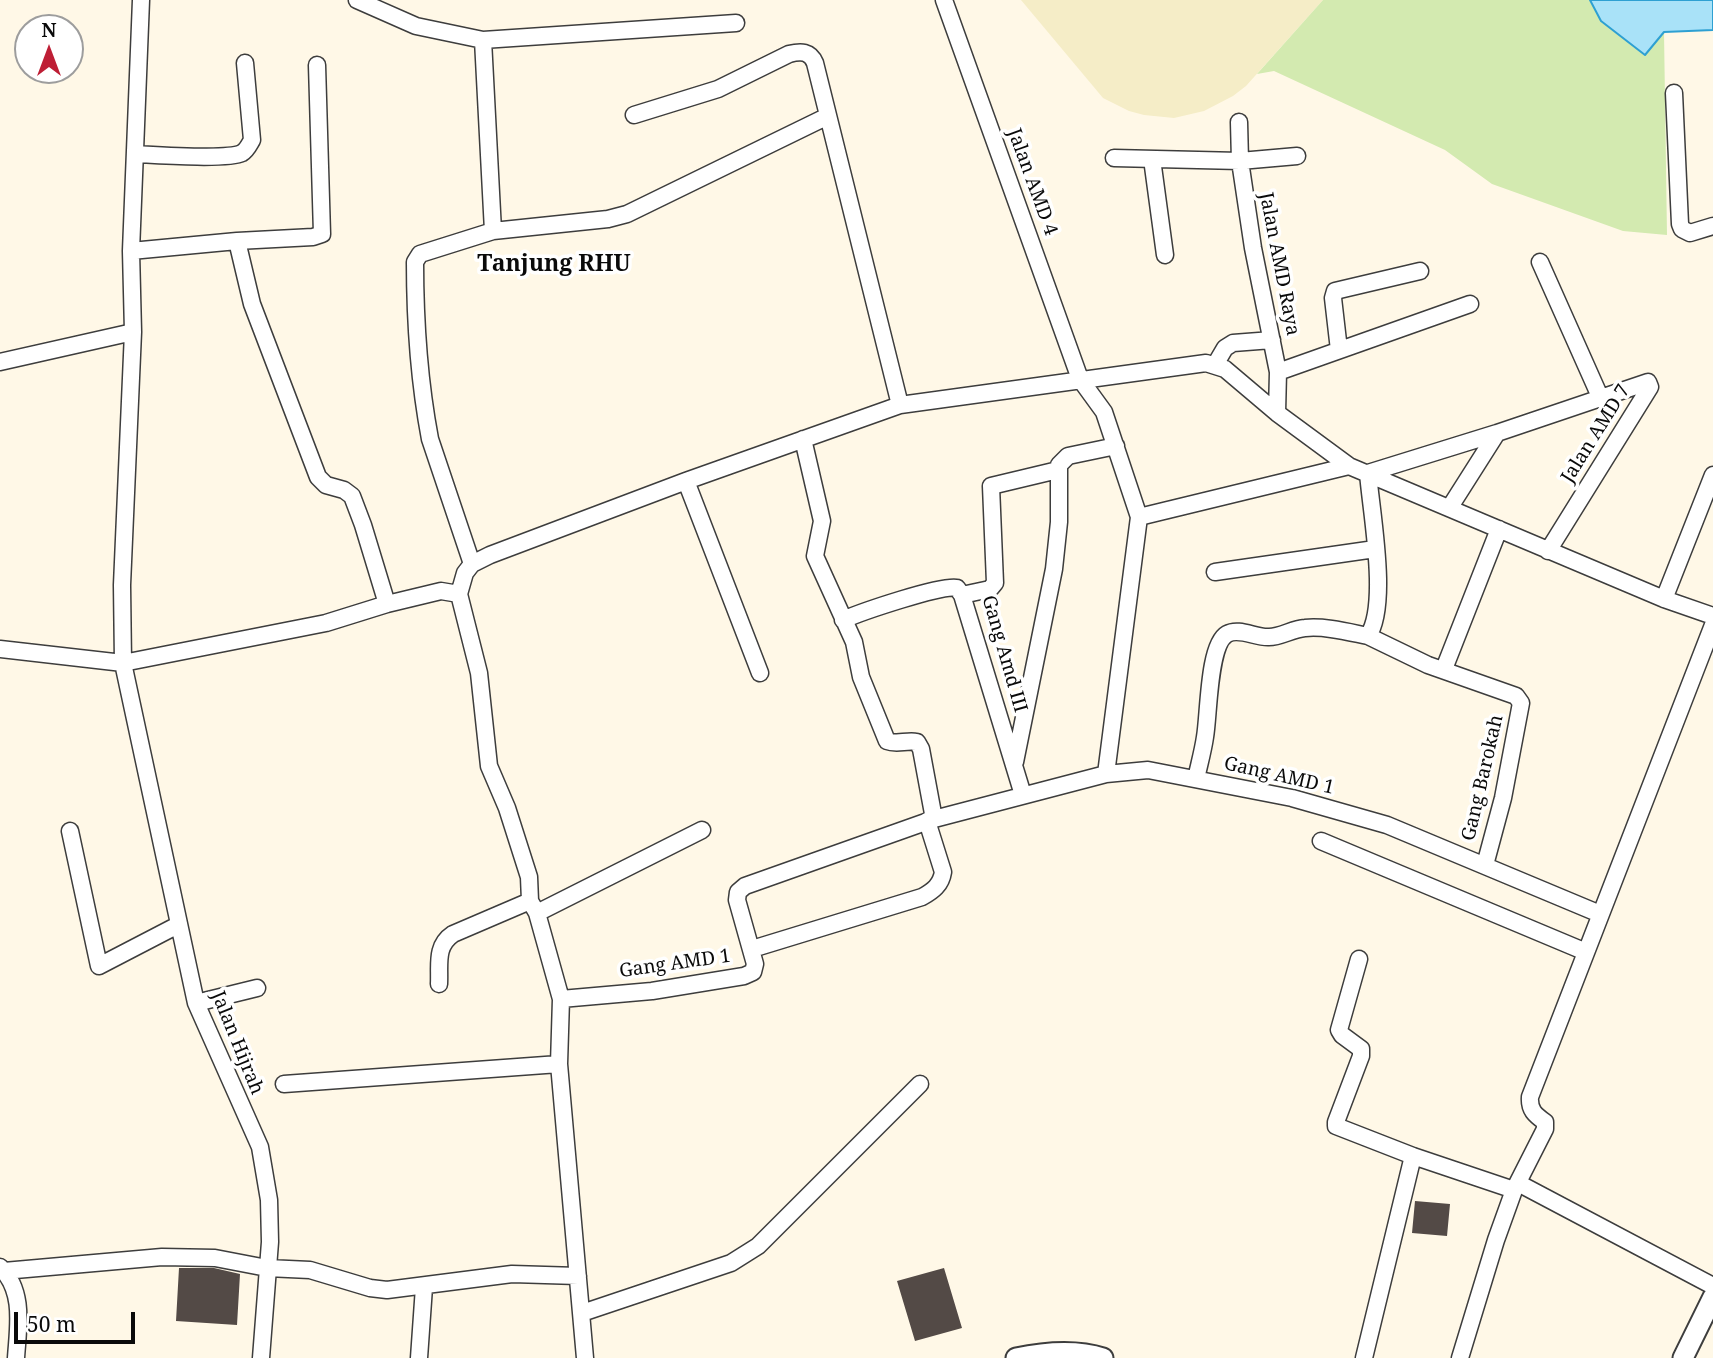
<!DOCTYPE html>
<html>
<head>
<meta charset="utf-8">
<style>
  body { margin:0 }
  #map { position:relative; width:1713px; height:1358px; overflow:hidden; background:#fff8e7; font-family:"Noto Serif",serif }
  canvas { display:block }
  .north { position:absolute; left:14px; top:14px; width:70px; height:70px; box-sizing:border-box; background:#fff; border:2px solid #9d9d9d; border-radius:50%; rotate:0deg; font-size:19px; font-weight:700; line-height:28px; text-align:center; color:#0a0a0a }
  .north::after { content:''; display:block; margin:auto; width:24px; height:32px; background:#be1e35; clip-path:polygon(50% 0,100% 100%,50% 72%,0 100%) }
  .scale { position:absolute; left:14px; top:1312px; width:121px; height:32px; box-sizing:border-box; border:4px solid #0a0a0a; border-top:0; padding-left:9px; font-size:21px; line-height:24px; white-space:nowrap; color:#0a0a0a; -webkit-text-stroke:5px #fff; paint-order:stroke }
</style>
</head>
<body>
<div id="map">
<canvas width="1713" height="1358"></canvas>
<div class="north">N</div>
<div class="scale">50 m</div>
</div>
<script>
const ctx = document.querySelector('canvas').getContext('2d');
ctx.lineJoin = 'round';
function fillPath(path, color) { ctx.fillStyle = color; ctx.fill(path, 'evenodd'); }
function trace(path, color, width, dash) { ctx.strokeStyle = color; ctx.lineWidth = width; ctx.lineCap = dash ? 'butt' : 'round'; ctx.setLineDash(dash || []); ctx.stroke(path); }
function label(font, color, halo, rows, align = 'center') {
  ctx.font = font + ' "Noto Serif",serif'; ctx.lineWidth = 7; ctx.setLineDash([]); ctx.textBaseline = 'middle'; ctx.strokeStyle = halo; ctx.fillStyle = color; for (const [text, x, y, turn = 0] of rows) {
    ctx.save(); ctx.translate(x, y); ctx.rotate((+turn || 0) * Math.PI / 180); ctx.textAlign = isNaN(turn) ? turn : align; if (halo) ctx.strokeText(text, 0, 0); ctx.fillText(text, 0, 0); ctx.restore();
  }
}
fillPath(new Path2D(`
  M1021,0H1323L1246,86L1233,96L1204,111L1174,118L1144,115L1129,111L1103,98Z`), '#f5edc7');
fillPath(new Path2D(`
  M1323,0H1590L1601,21L1645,55L1664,32L1667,235L1623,231L1492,184L1445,150L1274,71L1257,74Z`), '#d3eab0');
const water = new Path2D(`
  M1590,0H1713V30L1664,32L1645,55L1601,21Z`);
fillPath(water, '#a9e2f8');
trace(water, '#2ea0d2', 2);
fillPath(new Path2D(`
  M1415,1201L1450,1204L1447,1236L1412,1233Z
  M179,1268H214L240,1274L237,1325L176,1321Z
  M944,1268L962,1328L915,1341L897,1281Z`), '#534a46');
const minor = new Path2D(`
  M141,0L131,251L133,332L122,585L123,663L196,1003L260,1147L269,1200L270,1242L261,1358
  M357,0L416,26L483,40L736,23
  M944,0L1080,379L1104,412L1139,517L1106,774
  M1674,93L1680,224L1682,229L1690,233L1713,226
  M634,115L718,89L789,54C801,51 810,51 815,63L900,405
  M1239,122L1240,161L1253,248L1278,372L1277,413
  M136,154C155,155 228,160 242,153C247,150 249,145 252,140L245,63
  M1114,158L1240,161L1297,156
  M1152,159L1165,255
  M493,231L608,219L627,214L828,116
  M237,241L252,304L318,477L326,485L344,490L352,496L363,525L387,604
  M131,251L237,241L313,237L322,234L317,65
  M1540,262L1601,399
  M1339,350L1333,298L1335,291L1420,271
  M0,362L133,332
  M1215,365L1225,348L1233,343L1272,340
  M1278,372L1470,304
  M803,439L822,521L815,556L854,642L861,677L887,741C897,745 906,740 917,742L921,749L934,819
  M686,481L760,673
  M1450,507L1497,433
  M1139,517L1349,466
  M472,564L430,439C419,381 415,321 415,262L420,254L493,231L483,40
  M1215,572L1375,549
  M962,595L990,589L995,583L991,486L1058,470
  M1664,599L1713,475
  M843,620C861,612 943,584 957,588L962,595L1023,795
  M0,649L123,663L326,623L387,604L441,591L459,594
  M1444,669L1499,529
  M1015,762L1054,569L1059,522V465L1068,456L1116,446
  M1196,779C1199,765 1203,751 1205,737C1209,715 1208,645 1227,634C1239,627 1256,638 1269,637C1281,637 1292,629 1305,628C1325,626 1348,632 1368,636
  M70,831L99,966L178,925
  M1321,841L1586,952
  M1485,865L1503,798L1521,703L1516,696L1428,665L1368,636C1389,605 1371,512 1368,473L1497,433L1648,382L1650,387L1548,551
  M537,913L702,830
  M752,949L922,897C933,891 941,885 943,872L927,821
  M1359,959L1339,1030L1342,1035L1361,1049V1056L1336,1122V1126L1413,1156L1514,1190
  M439,984C440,965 435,946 453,934L530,901
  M561,999L652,991L744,976L753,972L755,964L737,900L738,892L745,886L934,819L1106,774L1148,770L1292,798L1387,825L1600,914
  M196,1003L257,988
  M284,1084L559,1064
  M1518,1183L1713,1286
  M0,1267C25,1291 18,1327 16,1358
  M4,1271L162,1257L215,1258L267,1268L310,1270L370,1288L387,1290L512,1274L578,1276
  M582,1313L731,1263L758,1246L920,1084
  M419,1358L424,1287
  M585,1358L559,1064L561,999L537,913L530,901L529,877L507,808L489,766L479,673L459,594L465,573L472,564L490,555L686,481L900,405L1206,363L1225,369L1277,413L1349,466L1664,599L1713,616
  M1364,1358L1413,1156
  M1460,1358L1496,1240L1514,1190L1545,1129V1122C1535,1115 1529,1110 1530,1097L1713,625`);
const tertiary = new Path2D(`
  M1016,1358C1045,1352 1075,1349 1103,1358
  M1683,1358L1713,1297`);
trace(minor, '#3d3d3d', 19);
trace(tertiary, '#3d3d3d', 23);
trace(minor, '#fff', 16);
trace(tertiary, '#fff', 19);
label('19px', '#0a0a0a', '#fff', [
  ["Jalan AMD 4",1032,182,70],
  ["Jalan AMD Raya",1279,264,79],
  ["Jalan AMD 7",1596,434,-58],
  ["Gang Amd III",1004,654,74],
  ["Gang AMD 1",1279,776,13],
  ["Gang Barokah",1483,778,-77],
  ["Gang AMD 1",675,964,-8],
  ["Jalan Hijrah",237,1043,68]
]);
label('bold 23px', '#0a0a0a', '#fff', [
  ["Tanjung RHU",554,264]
]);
</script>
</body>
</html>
